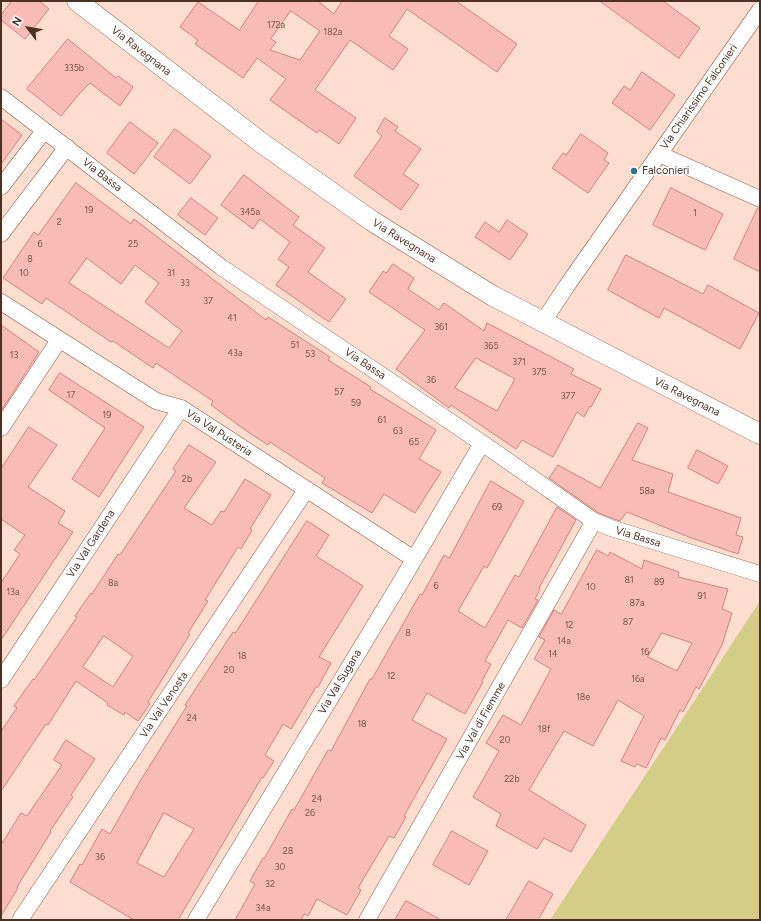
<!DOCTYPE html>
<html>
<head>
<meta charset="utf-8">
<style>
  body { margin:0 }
  #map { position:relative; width:761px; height:921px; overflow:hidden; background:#fdddd0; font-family:Figtree,sans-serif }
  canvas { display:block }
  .frame { position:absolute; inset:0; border:2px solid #4f3124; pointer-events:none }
  .north { position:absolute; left:8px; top:8px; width:40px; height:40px; -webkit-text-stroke:3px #fff; paint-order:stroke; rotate:301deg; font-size:11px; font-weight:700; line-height:16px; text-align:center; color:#4f3124 }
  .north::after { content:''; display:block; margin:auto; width:14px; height:18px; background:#4f3124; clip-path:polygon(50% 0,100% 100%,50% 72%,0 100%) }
</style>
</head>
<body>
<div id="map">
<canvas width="761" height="921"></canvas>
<div class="frame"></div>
<div class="north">N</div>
</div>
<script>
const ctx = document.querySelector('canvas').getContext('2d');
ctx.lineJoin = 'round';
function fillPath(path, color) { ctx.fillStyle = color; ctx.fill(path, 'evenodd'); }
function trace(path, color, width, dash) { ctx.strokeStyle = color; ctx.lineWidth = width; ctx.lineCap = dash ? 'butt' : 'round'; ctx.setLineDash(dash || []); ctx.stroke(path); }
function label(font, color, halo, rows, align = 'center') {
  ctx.font = font + ' Figtree,sans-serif'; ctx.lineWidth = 3; ctx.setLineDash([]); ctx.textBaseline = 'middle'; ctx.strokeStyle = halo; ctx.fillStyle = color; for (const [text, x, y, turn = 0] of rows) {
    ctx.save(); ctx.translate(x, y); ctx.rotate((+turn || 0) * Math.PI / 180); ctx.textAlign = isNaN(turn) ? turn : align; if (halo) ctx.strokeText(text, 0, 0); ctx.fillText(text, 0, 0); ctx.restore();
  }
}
fillPath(new Path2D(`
  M760,601V920H550Z`), '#d4cd88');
const building = new Path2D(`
  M12,1H39L49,9L25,39L1,20V15Z
  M259,1H318L334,14L342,1H456L517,44L497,72L407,9L389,36L408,49L393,70L350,40L315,90L356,118L339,144L319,130L317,133L270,100L286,79L257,58L243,78L195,44L198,40L180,27L198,2L239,30ZM291,11L320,31L300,60L270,50L276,42L271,39Z
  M600,1H663L700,28L679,58Z
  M68,39L116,78L118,76L133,87L120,106L90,83L80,93L61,116L27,89Z
  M642,72L675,95L650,130L612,103L624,86L630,90Z
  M385,118L398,127L395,131L421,149L403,174L419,185L401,210L354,176L382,136L377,132Z
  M1,119L22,135L1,164Z
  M130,122L158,143L134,174L107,153Z
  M175,129L211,156L190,184L154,157Z
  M581,134L608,153L604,160L609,163L588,193L552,168L563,153L566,155Z
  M244,175L299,217L293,225L325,248L308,272L346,299L329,322L276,285L289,267L278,259L290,242L260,219L253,229L221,205Z
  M76,183L131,224L134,219L266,320L268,317L330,357L328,360L371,387L370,389L436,430L419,459L441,472L415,513L384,494L372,513L322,483L325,478L270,442L268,445L245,430L211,405L213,401L156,363L153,368L113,341L111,342L46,298L42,304L3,278L34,232L38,235ZM87,258L121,284L135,265L159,283L145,302L182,331L169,348L69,283Z
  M671,188L723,214L705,250L653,225Z
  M191,198L218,218L205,235L178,215Z
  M758,208H760V272L734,259Z
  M507,220L528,234L510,260L475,237L485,222L499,232Z
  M626,255L703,294L708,285L759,313L740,349L664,308L659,318L608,290Z
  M393,264L414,278L408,289L439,310L444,303L484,331L487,323L574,369L571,374L601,389L591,407L590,406L584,417L577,412L553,457L522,440L516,449L451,405L449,408L396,369L425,330L369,292L383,271L386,273ZM476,358L515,379L497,411L455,388Z
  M1,325L39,352L1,411Z
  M60,373L144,427L99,497L72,479L105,428L49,390Z
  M638,423L648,428L632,460L673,474L668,492L741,518L736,535L743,537L738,554L689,537L627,512L620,521L614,519L599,513L549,478L558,465L600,488Z
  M29,427L57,445L28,487L65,511L58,523L73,532L1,640V583L20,554L14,550L25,535L1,519V469Z
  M189,445L216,462L184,508L212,525L221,511L224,512L245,479L271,495L250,529L252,530L241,549L238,547L205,600L208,601L188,633L190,634L148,702L150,704L138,721L125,712L124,715L107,705L108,703L76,681L48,725L46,724L1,791V731L17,708L14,706L33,679L34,680L77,617L75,616L91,593L92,594L118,554L120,555L176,471L173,469ZM104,636L133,656L113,687L83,667Z
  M697,450L728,466L718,484L688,468Z
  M491,481L524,501L487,568L484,566L458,611L485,628L515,575L519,577L557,507L576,520L539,588L540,589L535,599L538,600L522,628L508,620L485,661L491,664L482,681L483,682L465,714L427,693L412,720L447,739L404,816L406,817L394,838L389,836L358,888L361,890L347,915L317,899L308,916L304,914L301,920H235L255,884L250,881L263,858L264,859L292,809L294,810L328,750L331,751L370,679H372L420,594L422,595L444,555L449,558Z
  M307,521L329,535L316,556L363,586L319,657L331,663L318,687H316L291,729L283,724L265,755L274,761L263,778L262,777L178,920H134L70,882L80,864L82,865L102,829L110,834L139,783L187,706L185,705L233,632L235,633ZM164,813L194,829L164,877L137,863Z
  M597,550L608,556L610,552L642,569L644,560L679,572L678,577L728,589L722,609L732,613L722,645L699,689L696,687L683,712L680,710L665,740L661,738L646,768L637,764L635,767L621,761L644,716L618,700L593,746L564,731L529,790L586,825L571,852L544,838L537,849L496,826L501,814L473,797L499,751L486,743L503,715L521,725L551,669L534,659L545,640L539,637L554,610L561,614ZM662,633L692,643L677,671L648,657Z
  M66,740L95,759L71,795L73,797L50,831L51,832L17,887L18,888L1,916V845L21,813L27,816L62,765L54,760Z
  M452,831L488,851L469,885L433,865Z
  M529,881L553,894L538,920H506Z
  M406,901L414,905L441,920H395Z`);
fillPath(building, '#f8bbb6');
trace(building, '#d0817d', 1);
const minor = new Path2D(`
  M1,97L221,267L482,443L594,521L611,528L760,574
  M659,154L760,199
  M1,187L44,131
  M1,234L67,147
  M1,302L156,401L181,408L414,559
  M543,322L566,287L760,10
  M1,428L59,340
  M1,680L181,408
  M20,920L306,490
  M196,920L402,580L482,443
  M367,920L594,521`);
const tertiary = new Path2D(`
  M77,1L263,144L372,221L493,296L760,434`);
trace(minor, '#985538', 17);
trace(tertiary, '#985538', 21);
trace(minor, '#fff', 16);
trace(tertiary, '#fff', 20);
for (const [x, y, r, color] of [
  [634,171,4,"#357389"]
]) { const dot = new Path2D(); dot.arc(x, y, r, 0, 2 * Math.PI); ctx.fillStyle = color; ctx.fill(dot); trace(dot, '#fff', 1.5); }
label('9px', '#795448', null, [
  ["172a",276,25],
  ["182a",333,32],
  ["335b",74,68],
  ["19",89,210],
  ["345a",250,212],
  ["1",695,213],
  ["2",59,222],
  ["6",40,244],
  ["25",133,244],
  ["8",30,259],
  ["10",24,273],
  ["31",171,273],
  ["33",185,283],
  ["37",208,301],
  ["41",232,318],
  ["361",441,327],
  ["51",295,345],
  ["365",491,346],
  ["43a",235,353],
  ["53",310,354],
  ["13",14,355],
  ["371",519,362],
  ["375",539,372],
  ["36",431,380],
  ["57",339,392],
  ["17",71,395],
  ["377",568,396],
  ["59",356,403],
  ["19",107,415],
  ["61",382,420],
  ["63",398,431],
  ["65",414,442],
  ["2b",187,479],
  ["58a",647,491],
  ["69",497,507],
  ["81",629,580],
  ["89",659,582],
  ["8a",113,583],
  ["6",436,586],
  ["10",591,587],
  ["13a",13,592],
  ["91",702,596],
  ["87a",637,603],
  ["87",628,622],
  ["12",569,625],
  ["8",408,633],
  ["14a",564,641],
  ["16",645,652],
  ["14",553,654],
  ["18",242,656],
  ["20",229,670],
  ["12",391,676],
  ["16a",638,679],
  ["18e",583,697],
  ["24",192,718],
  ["18",362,724],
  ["18f",544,729],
  ["20",505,740],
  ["22b",512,779],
  ["24",317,799],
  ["26",310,813],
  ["28",288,851],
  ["36",100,857],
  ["30",280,867],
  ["32",270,884],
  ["34a",263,908]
]);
label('11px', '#4f3124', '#fff', [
  ["Via Ravegnana",141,51,38],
  ["Via Chiarissimo Falconieri",699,97,-55],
  ["Via Bassa",102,175,38],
  ["Via Ravegnana",404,241,32],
  ["Via Bassa",365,364,34],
  ["Via Ravegnana",687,397,27],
  ["Via Val Pusteria",219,433,33],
  ["Via Bassa",638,537,17],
  ["Via Val Gardena",91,544,-57],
  ["Via Val Sugana",340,682,-59],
  ["Via Val Venosta",164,705,-56],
  ["Via Val di Fiemme",481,721,-60]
]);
label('11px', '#4f3124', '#fff', [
  ["Falconieri",642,171]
], 'left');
</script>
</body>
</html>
